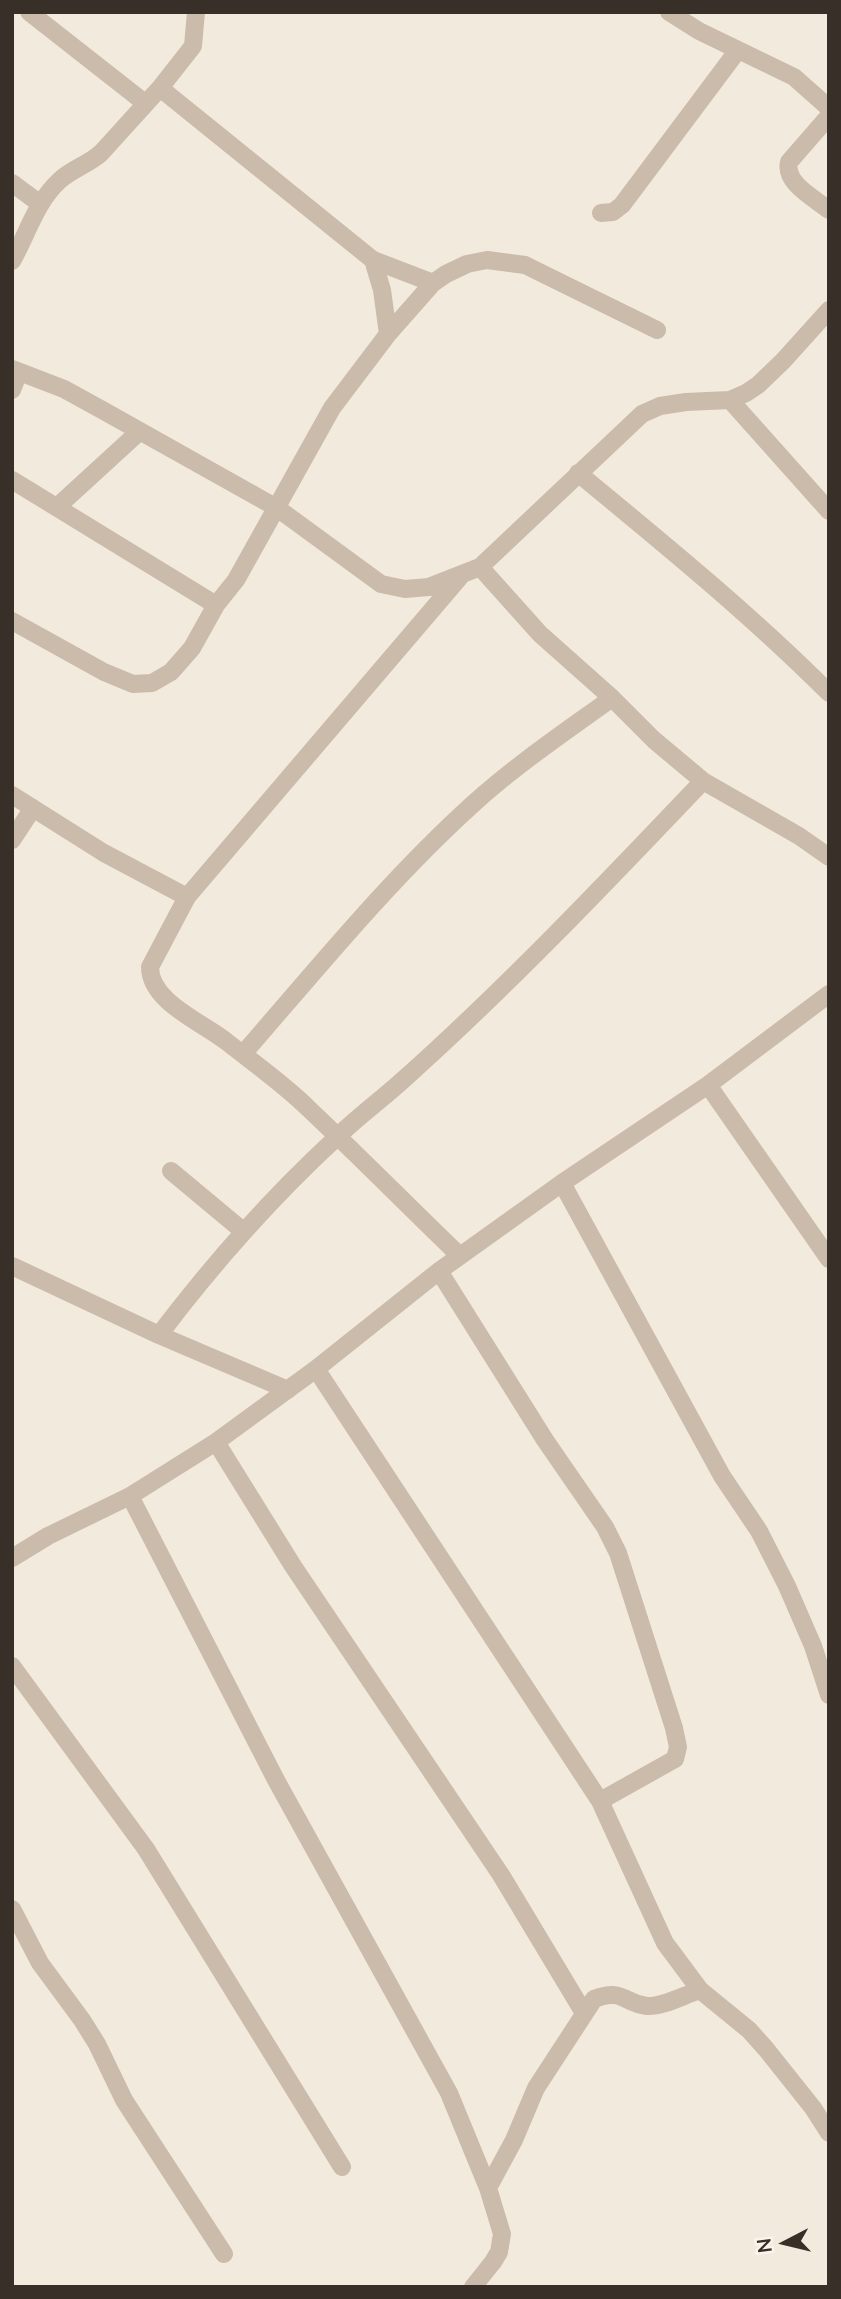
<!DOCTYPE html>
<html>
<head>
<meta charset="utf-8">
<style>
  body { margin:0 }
  #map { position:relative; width:841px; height:2299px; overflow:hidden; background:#f3eade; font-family:Lato,sans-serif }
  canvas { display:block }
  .frame { position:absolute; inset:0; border:14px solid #382f29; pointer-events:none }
  .north { position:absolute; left:750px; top:2208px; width:70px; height:70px; -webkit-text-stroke:5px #faf4ea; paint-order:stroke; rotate:263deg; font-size:19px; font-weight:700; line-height:28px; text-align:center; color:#382f29 }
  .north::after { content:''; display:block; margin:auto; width:24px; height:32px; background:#382f29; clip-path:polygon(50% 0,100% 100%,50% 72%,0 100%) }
</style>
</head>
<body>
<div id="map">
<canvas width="841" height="2299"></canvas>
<div class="frame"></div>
<div class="north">N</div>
</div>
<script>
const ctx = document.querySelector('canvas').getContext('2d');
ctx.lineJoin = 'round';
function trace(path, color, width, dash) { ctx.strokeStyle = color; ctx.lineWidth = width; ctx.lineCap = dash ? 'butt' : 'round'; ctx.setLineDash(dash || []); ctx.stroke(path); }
trace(new Path2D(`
  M29,12L145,103
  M669,12L699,31L794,77L829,108
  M160,88L373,260L433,283
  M829,116L789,162C784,183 814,198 829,210
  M12,183L39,203
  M601,213L613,212L622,205L738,50
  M373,260L382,290L388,334
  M12,261C28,233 35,203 60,180C72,169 89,164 101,153L160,88L193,46L196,12
  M12,369L64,389L104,411L277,508L381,584L405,589L429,587L480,567L642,414L660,406L686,402L730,400L746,393L758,385L783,361L829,310
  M12,390L19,372
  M730,400L829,511
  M578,473C664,544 750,614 829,693
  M12,480L216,605
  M57,507L140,431
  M480,567L540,634L612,698L654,740L703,781L799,836L829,857
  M12,621L104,672L133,684L152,683L171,672L192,648L216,605L236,580L332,408L388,334L433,283L446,274L467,264L487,260L525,265L657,330
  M12,795L104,853L187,897
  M12,840L33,808
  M243,1054C317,969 389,880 473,804C516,765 565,732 612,698
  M708,1085L829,1259
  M171,1171L243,1231
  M562,1183L722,1476L759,1531L787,1586L813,1646L829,1695
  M460,1256C410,1208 361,1158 310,1110C285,1085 255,1064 227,1042C202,1022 150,1002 150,967L187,897L460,577
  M12,1266L159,1335L288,1390
  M439,1271L545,1440L605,1527L618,1553L674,1728L678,1747L675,1759L600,1801
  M159,1335C212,1265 270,1199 335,1139C356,1118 381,1100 403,1080C508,986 606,883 703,781
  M316,1369L600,1801L665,1943L700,1990L749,2030L766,2049L813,2108L829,2133
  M216,1442L293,1566L501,1875L584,2013
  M130,1496L276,1780L449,2093L488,2188L502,2234L499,2252L493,2262L473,2287
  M12,1558L48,1536L130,1496L216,1442L316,1369L439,1271L562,1183L708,1085L829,994
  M12,1666L146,1849L342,2167
  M12,1909L40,1963L82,2020L97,2044L124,2100L224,2254
  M488,2188L514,2140L536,2088L594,1999C623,1988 623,2003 647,2006C663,2007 684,1995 700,1990`), '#cbbbaa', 18);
</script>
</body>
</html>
